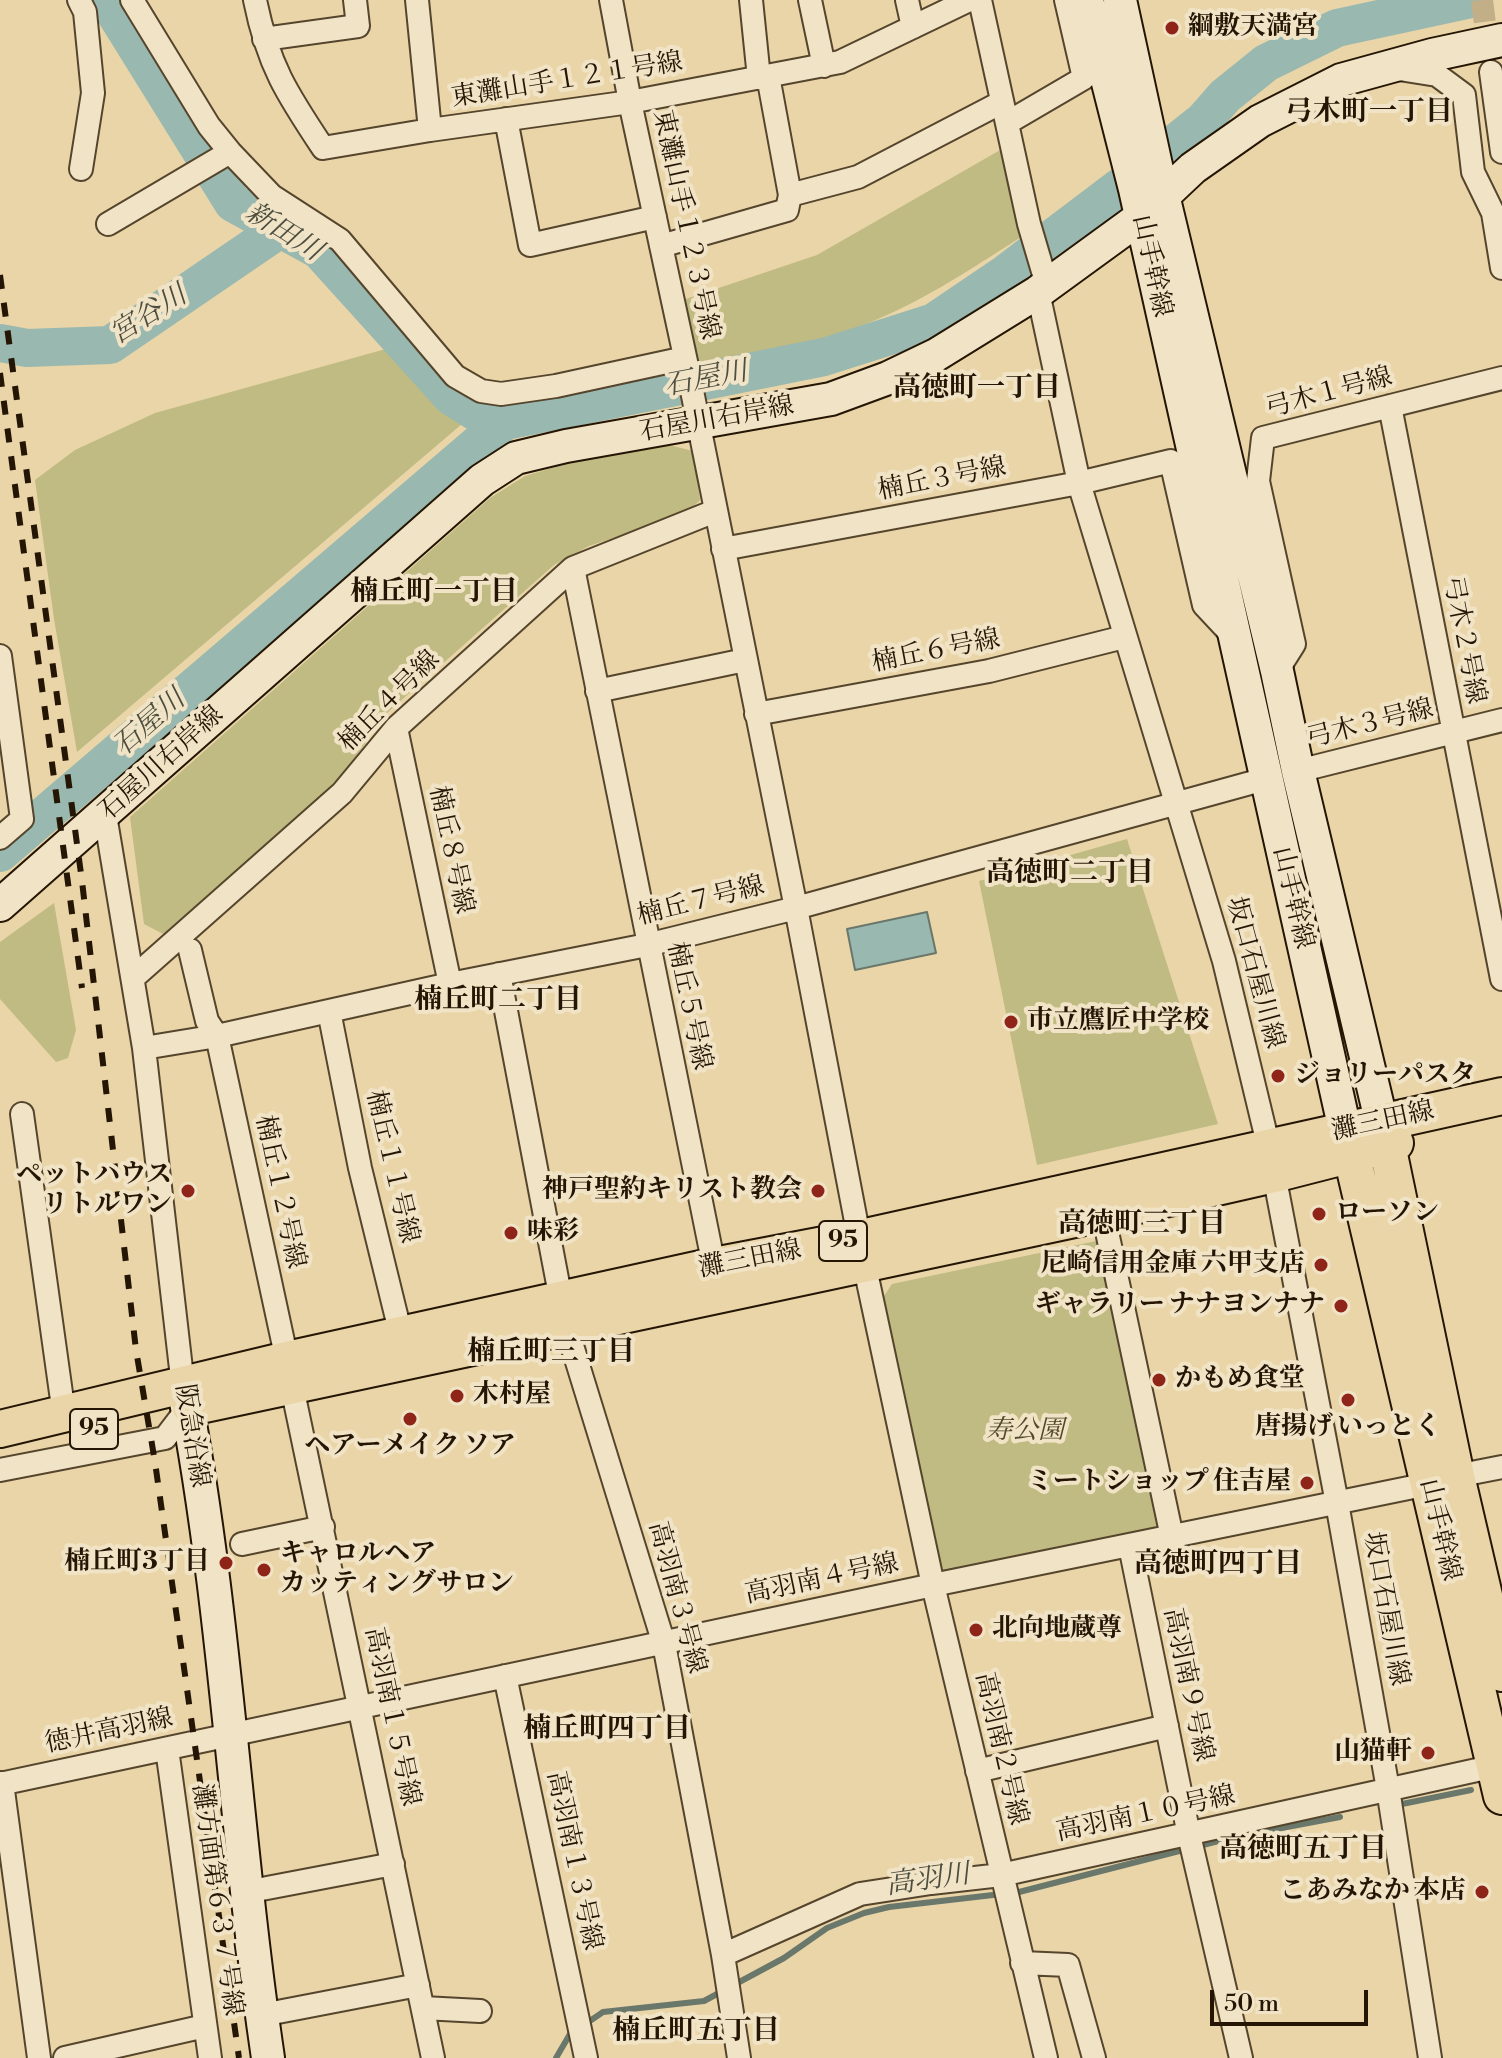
<!DOCTYPE html>
<html>
<head>
<meta charset="utf-8">
<style>
  body { margin:0 }
  #map { position:relative; width:1502px; height:2058px; overflow:hidden; background:#ead5a8; font-family:"Libre Bodoni",serif }
  canvas { display:block }
  .scale { position:absolute; left:1210px; top:1990px; width:158px; height:36px; box-sizing:border-box; border:4px solid #241504; border-top:0; padding-left:10px; font-size:24px; line-height:28px; white-space:nowrap; color:#241504; -webkit-text-stroke:6px #f1e4c6; paint-order:stroke }
</style>
</head>
<body>
<div id="map">
<canvas width="1502" height="2058"></canvas>
<div class="scale">50 m</div>
</div>
<script>
const ctx = document.querySelector('canvas').getContext('2d');
ctx.lineJoin = 'round';
function fillPath(path, color) { ctx.fillStyle = color; ctx.fill(path, 'evenodd'); }
function trace(path, color, width, dash) { ctx.strokeStyle = color; ctx.lineWidth = width; ctx.lineCap = dash ? 'butt' : 'round'; ctx.setLineDash(dash || []); ctx.stroke(path); }
function label(font, color, halo, rows, align = 'center') {
  ctx.font = font + ' "Libre Bodoni","Noto Serif JP",serif'; ctx.lineWidth = 8; ctx.setLineDash([]); ctx.textBaseline = 'middle'; ctx.strokeStyle = halo; ctx.fillStyle = color; for (const [text, x, y, turn = 0] of rows) {
    ctx.save(); ctx.translate(x, y); ctx.rotate((+turn || 0) * Math.PI / 180); ctx.textAlign = isNaN(turn) ? turn : align; if (halo) ctx.strokeText(text, 0, 0); ctx.fillText(text, 0, 0); ctx.restore();
  }
}
fillPath(new Path2D(`
  M1002,149L1021,237C968,271 914,307 855,328C806,347 751,353 700,364L683,300L817,255Z
  M393,347L446,400L469,418L77,752L54,619L35,480L75,450L155,413Z
  M665,444L693,451L700,500L686,514L589,546L554,565L388,712L343,774L282,833L165,935L144,924L130,817L490,498L525,476L565,464Z
  M1127,839L1218,1124L1037,1165L979,881Z
  M54,903L76,1030L68,1058L56,1062L0,999V942Z
  M1101,1240L1161,1531L940,1575L882,1299L892,1284Z`), '#bfbb82');
const water = new Path2D(`
  M927,912L936,953L855,970L847,929Z`);
fillPath(water, '#99b8af');
trace(water, '#6a776b', 2);
trace(new Path2D(`
  M1402,1804L1471,1790
  M584,2025L603,2012L704,2001L784,1958L827,1928L864,1913L889,1907L1019,1892L1234,1837L1340,1817
  M556,2058L570,2034L574,2032`), '#6a776b', 6);
trace(new Path2D(`
  M107,0L233,203L319,250L452,397L479,414L505,421
  M0,343L27,348L110,345L280,229
  M0,853L505,421L824,357L934,322L1005,274L1120,187L1204,120L1225,96L1266,63L1337,28L1467,0`), '#99b8af', 38);
trace(new Path2D(`
  M1482,0L1491,72`), '#c2af87', 22, [22, 11]);
const street = new Path2D(`
  M79,0L85,12L93,93L81,169
  M132,0L209,126L230,152L272,196L340,240L455,376L481,391L501,394L556,386L685,358
  M255,0C268,65 287,94 323,148L430,130L630,102L840,62L969,0
  M417,0L430,130
  M611,0L630,102L687,366L796,908L864,1263L933,1585L1046,2058
  M751,0L759,78
  M810,0L824,66
  M907,0L913,27
  M980,0L1029,224L1047,285
  M264,39L358,26L355,0
  M1399,69L1437,75L1464,95L1473,172L1493,213L1502,268
  M1491,72L1502,152
  M768,76L790,195
  M506,119L530,245L655,217
  M1007,123L1084,78L1066,0
  M108,224L230,152
  M661,246L787,210L790,195L858,177L1002,102
  M1038,292L1079,483L1224,961L1269,1148L1337,1503L1388,1789L1430,2058
  M1390,406L1502,979
  M723,549L1079,483L1171,461L1204,605L1233,636
  M573,568L714,1266
  M0,656L22,819L0,838
  M1277,671L1294,644L1258,481L1263,438L1502,378
  M597,691L745,660
  M756,714L989,671L1124,637
  M396,728L450,984
  M1298,771L1502,720
  M105,815L144,1048L183,1386
  M190,950L207,1021L217,1036L287,1360
  M499,974L566,1326L664,1644L723,1955L739,2058
  M133,978L342,793L396,728L573,568L715,511
  M329,1011L360,1168L401,1335
  M144,1048L217,1036L450,984L647,945L796,908L1265,779
  M22,1114L62,1400
  M1103,1213L1172,1537
  M292,1387L433,2058
  M0,1470L165,1438L188,1408
  M1456,1476L1502,1467
  M242,1544L323,1527
  M1130,1546L1189,1835L1241,2058
  M505,1676L586,2058
  M167,1749L210,2058
  M977,1771L1167,1726
  M2,1783L39,2058
  M0,1784L933,1585L1428,1484
  M246,1892L393,1864
  M723,1955L860,1894L931,1883L1001,1875L1495,1766
  M1022,1963L1068,1965L1094,2058
  M423,2008L480,2011
  M262,2015L418,1985
  M65,2058L205,2026`);
const secondary = new Path2D(`
  M1087,0L1135,189L1345,1130
  M1120,0L1157,170L1277,671L1298,771L1387,1145
  M0,905L482,480L516,458L566,446L831,399L888,378L936,355L1038,292L1141,217L1193,168L1260,121L1341,80L1432,55L1502,40
  M183,1386C226,1607 235,1835 268,2058`);
const primary = new Path2D(`
  M1346,1131L1502,1796
  M1387,1145L1456,1476L1502,1673
  M191,1407L1103,1213L1274,1174L1395,1143
  M0,1429L287,1360L714,1266L861,1238L1502,1096`);
trace(street, '#56452d', 26);
trace(secondary, '#241504', 36);
trace(primary, '#241504', 40);
trace(street, '#f1e4c6', 22);
trace(secondary, '#f1e4c6', 32);
trace(primary, '#ead5a8', 36);
trace(new Path2D(`
  M0,275L82,881L136,1350L155,1462L239,2058
  M0,373L82,988`), '#241504', 6, [14, 14]);
for (const [x, y, r, color] of [
  [1172,28,8,"#8f2418"],
  [1011,1022,8,"#8f2418"],
  [1278,1076,8,"#8f2418"],
  [188,1191,8,"#8f2418"],
  [818,1191,8,"#8f2418"],
  [1319,1214,8,"#8f2418"],
  [511,1233,8,"#8f2418"],
  [1321,1265,8,"#8f2418"],
  [1341,1306,8,"#8f2418"],
  [1159,1380,8,"#8f2418"],
  [457,1396,8,"#8f2418"],
  [1348,1400,8,"#8f2418"],
  [410,1419,8,"#8f2418"],
  [1307,1483,8,"#8f2418"],
  [226,1563,8,"#8f2418"],
  [264,1570,8,"#8f2418"],
  [976,1630,8,"#8f2418"],
  [1428,1753,8,"#8f2418"],
  [1482,1892,8,"#8f2418"]
]) { const dot = new Path2D(); dot.arc(x, y, r, 0, 2 * Math.PI); ctx.fillStyle = color; ctx.fill(dot); trace(dot, '#f1e4c6', 3); }
for (const [x, y, w] of [
  [843,1241,48],
  [94,1429,48]
]) { const box = new Path2D(); box.roundRect(x - w / 2, y - 20, w, 40, 6); ctx.fillStyle = '#f1e4c6'; ctx.fill(box); trace(box, '#241504', 2); }
label('bold 24px', '#241504', null, [
  ["95",843,1241],
  ["95",94,1429]
]);
label('bold 26px', '#241504', '#f1e4c6', [
  ["綱敷天満宮",1188,28],
  ["市立鷹匠中学校",1027,1022],
  ["ジョリーパスタ",1294,1076],
  ["ペットハウス",172,1176,"right"],
  ["リトルワン",172,1206,"right"],
  ["神戸聖約キリスト教会",802,1191,"right"],
  ["ローソン",1335,1214],
  ["味彩",527,1233],
  ["尼崎信用金庫 六甲支店",1305,1265,"right"],
  ["ギャラリー ナナヨンナナ",1325,1306,"right"],
  ["かもめ食堂",1175,1380],
  ["木村屋",473,1396],
  ["唐揚げ いっとく",1348,1428,"center"],
  ["ヘアーメイク ソア",410,1447,"center"],
  ["ミートショップ 住吉屋",1291,1483,"right"],
  ["キャロルヘア",280,1555],
  ["カッティングサロン",280,1585],
  ["楠丘町3丁目",210,1563,"right"],
  ["北向地蔵尊",992,1630],
  ["山猫軒",1412,1753,"right"],
  ["こあみなか 本店",1466,1892,"right"]
], 'left');
label('26px', '#241504', '#f1e4c6', [
  ["東灘山手１２１号線",567,81,-9],
  ["東灘山手１２３号線",685,225,78],
  ["山手幹線",1151,266,78],
  ["弓木１号線",1329,394,-15],
  ["石屋川右岸線",717,420,-10],
  ["楠丘３号線",942,480,-11],
  ["弓木２号線",1463,640,79],
  ["楠丘６号線",936,652,-11],
  ["楠丘４号線",390,702,-45],
  ["弓木３号線",1370,725,-14],
  ["石屋川右岸線",162,764,-42],
  ["楠丘８号線",450,850,78],
  ["山手幹線",1292,898,77],
  ["楠丘７号線",701,902,-14],
  ["坂口石屋川線",1254,973,75],
  ["楠丘５号線",688,1006,78],
  ["灘三田線",1383,1122,-12],
  ["楠丘１１号線",391,1167,77],
  ["楠丘１２号線",279,1192,78],
  ["灘三田線",750,1260,-11],
  ["阪急沿線",191,1436,81],
  ["山手幹線",1439,1530,77],
  ["高羽南４号線",822,1580,-12],
  ["高羽南３号線",676,1598,75],
  ["坂口石屋川線",1385,1609,80],
  ["高羽南９号線",1187,1685,78],
  ["高羽南１５号線",391,1717,78],
  ["徳井高羽線",109,1732,-12],
  ["高羽南２号線",1000,1749,77],
  ["高羽南１０号線",1146,1815,-12],
  ["高羽南１３号線",573,1861,78],
  ["灘方面第６３７号線",216,1900,82]
]);
label('italic 26px', '#52472a', '#f1e4c6', [
  ["寿公園",1025,1432]
]);
label('bold 28px', '#241504', '#f1e4c6', [
  ["弓木町一丁目",1369,113],
  ["高徳町一丁目",977,389],
  ["楠丘町一丁目",434,593],
  ["高徳町二丁目",1070,874],
  ["楠丘町二丁目",498,1001],
  ["高徳町三丁目",1142,1225],
  ["楠丘町三丁目",551,1353],
  ["高徳町四丁目",1218,1565],
  ["楠丘町四丁目",607,1730],
  ["高徳町五丁目",1303,1850],
  ["楠丘町五丁目",696,2032]
]);
label('italic 28px', '#4d4e40', '#f1e4c6', [
  ["新田川",283,233,32],
  ["宮谷川",149,316,-32],
  ["石屋川",706,380,-11],
  ["石屋川",150,724,-41],
  ["高羽川",928,1881,-8]
]);
</script>
</body>
</html>
